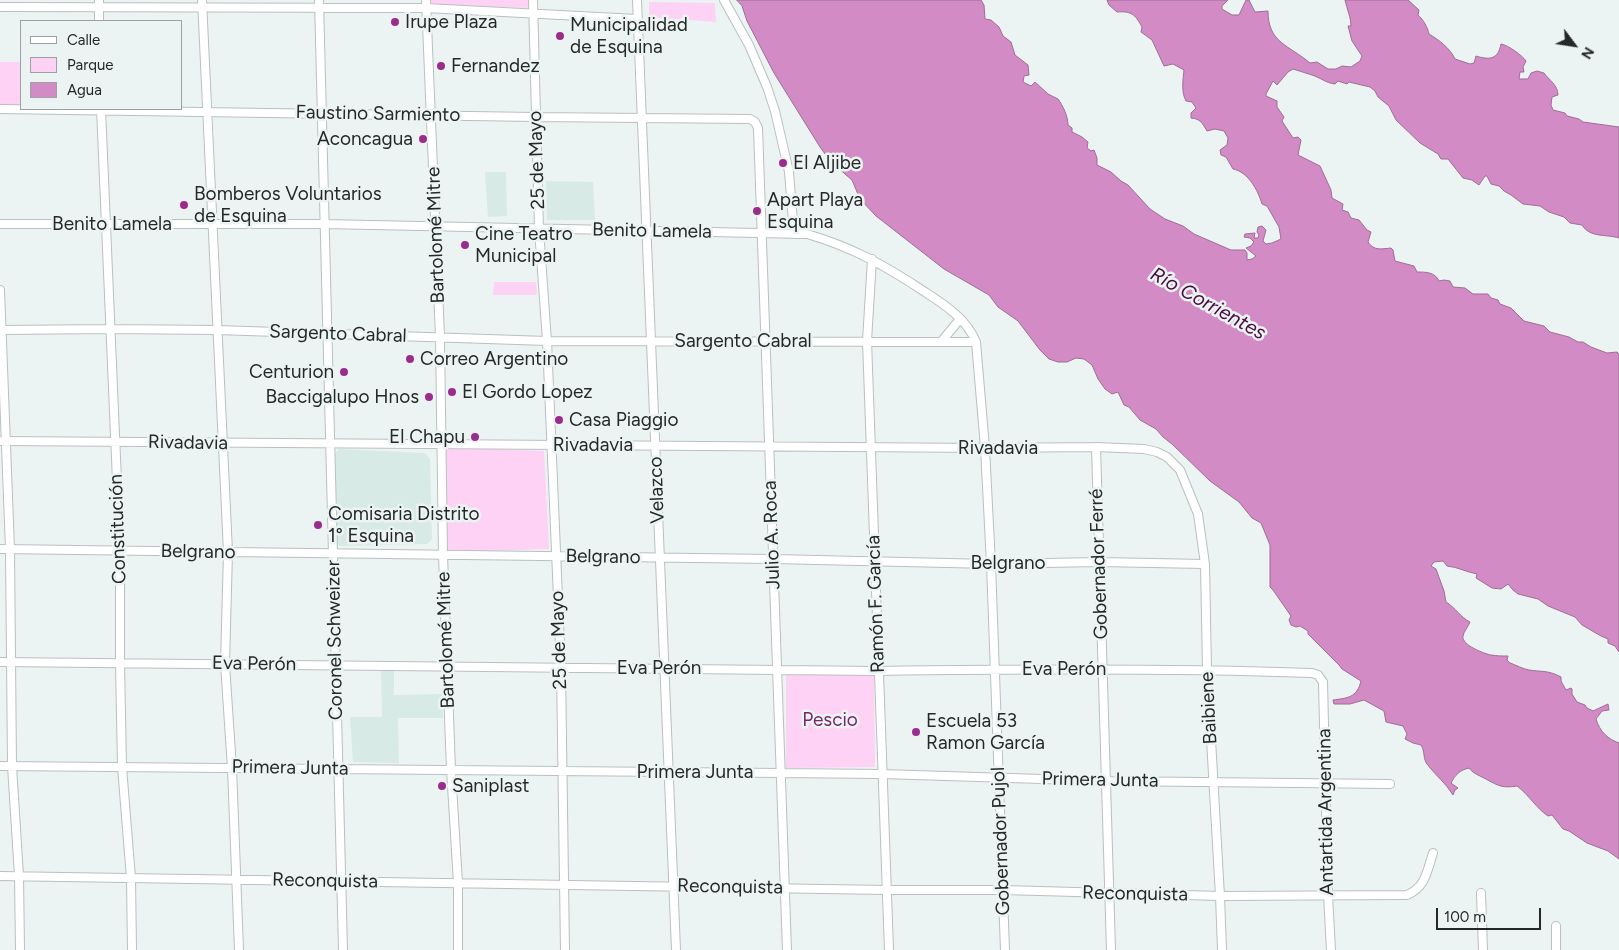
<!DOCTYPE html>
<html>
<head>
<meta charset="utf-8">
<style>
  body { margin:0 }
  #map { position:relative; width:1619px; height:950px; overflow:hidden; background:#ebf4f2; font-family:Figtree,sans-serif }
  canvas { display:block }
  .legend { position:absolute; left:20px; top:20px; width:162px; height:90px; box-sizing:border-box; background:#ebf4f2; border:1px solid #9ca2a1; margin:0; padding:6px 9px; list-style:none; font-size:15px; color:#252828 }
  .legend li { display:flex; align-items:center; gap:10px; height:25px }
  .legend b { width:25px; border:1px solid #9ca2a1 }
  .north { position:absolute; left:1549px; top:20px; width:50px; height:50px; -webkit-text-stroke:4px #ebf4f2; paint-order:stroke; rotate:121deg; font-size:14px; font-weight:700; line-height:20px; text-align:center; color:#252828 }
  .north::after { content:''; display:block; margin:auto; width:18px; height:22px; background:#252828; clip-path:polygon(50% 0,100% 100%,50% 72%,0 100%) }
  .scale { position:absolute; left:1436px; top:908px; width:105px; height:22px; box-sizing:border-box; border:2px solid #252828; border-top:0; padding-left:6px; font-size:15px; line-height:18px; white-space:nowrap; color:#252828; -webkit-text-stroke:4px #ebf4f2; paint-order:stroke }
</style>
</head>
<body>
<div id="map">
<canvas width="1619" height="950"></canvas>
<ul class="legend">
<li><b style="height:6px;background:#fff"></b>Calle</li>
<li><b style="height:14px;background:#fed2f4"></b>Parque</li>
<li><b style="height:14px;background:#d28bc4"></b>Agua</li>
</ul>
<div class="north">N</div>
<div class="scale">100 m</div>
</div>
<script>
const ctx = document.querySelector('canvas').getContext('2d');
ctx.lineJoin = 'round';
function fillPath(path, color) { ctx.fillStyle = color; ctx.fill(path, 'evenodd'); }
function trace(path, color, width, dash) { ctx.strokeStyle = color; ctx.lineWidth = width; ctx.lineCap = dash ? 'butt' : 'round'; ctx.setLineDash(dash || []); ctx.stroke(path); }
function label(font, color, halo, rows, align = 'center') {
  ctx.font = font + ' Figtree,sans-serif'; ctx.lineWidth = 5; ctx.setLineDash([]); ctx.textBaseline = 'middle'; ctx.strokeStyle = halo; ctx.fillStyle = color; for (const [text, x, y, turn = 0] of rows) {
    ctx.save(); ctx.translate(x, y); ctx.rotate((+turn || 0) * Math.PI / 180); ctx.textAlign = isNaN(turn) ? turn : align; if (halo) ctx.strokeText(text, 0, 0); ctx.fillText(text, 0, 0); ctx.restore();
  }
}
fillPath(new Path2D(`
  M485,172H506L507,216L488,217Z
  M546,181L593,182L595,220H547Z
  M339,449L425,453L430,459L432,539L427,544L340,546L337,544L334,454Z
  M381,671H394V695L442,694L443,718H398L399,763L353,762L350,717H382Z`), '#d8eae6');
fillPath(new Path2D(`
  M429,0H530V8L429,4Z
  M649,2L715,3L716,22L649,17Z
  M0,62H21V105H0Z
  M494,282H536L537,295H493Z
  M445,447L544,451L549,549L446,552Z
  M874,672L875,767L786,768V673Z`), '#fed2f4');
const water = new Path2D(`
  M737,0H981L984,5L985,19L991,20L999,27L1003,36L1011,42L1015,55L1028,65L1029,75L1024,76L1023,82L1031,86L1035,82L1048,94L1058,99C1063,106 1068,116 1068,125L1072,128V132L1082,137L1088,142L1087,148L1091,151L1094,150L1097,158V165L1111,172L1121,181L1128,185L1150,209L1165,219L1183,226L1194,234L1231,250H1245L1247,253V260L1252,259L1256,256L1246,248L1251,246L1254,242L1250,238L1244,237L1245,234L1255,233L1254,238H1258L1259,235L1257,232L1258,227L1262,226L1266,230L1263,241L1266,244L1272,243L1281,239L1279,227L1267,206L1262,204C1258,190 1248,172 1233,169L1226,157L1221,155L1220,150L1227,145L1228,138L1224,131L1215,129L1207,131C1202,123 1201,119 1191,118V113L1196,108L1192,102L1186,101C1181,92 1183,80 1184,70L1173,64L1164,66L1152,40L1141,32L1142,27C1135,14 1131,11 1117,12L1109,5L1107,0H1228L1222,6V9L1232,15H1239L1246,0H1249L1255,12L1268,11C1268,43 1289,45 1310,63L1317,62L1328,69H1336L1342,66L1351,67L1360,61L1362,56L1352,41L1348,26H1351C1351,18 1347,9 1345,0H1408L1419,10L1418,15C1423,19 1428,28 1429,34C1439,40 1450,48 1455,59L1470,64L1474,63L1476,56C1489,60 1498,60 1501,44C1508,45 1523,56 1526,61L1523,67L1524,72H1520L1519,79H1528L1531,73L1537,71L1544,73C1549,80 1558,85 1558,95L1552,97L1551,105L1553,110L1565,113L1567,116L1579,119L1583,122L1619,127V238C1606,234 1590,238 1582,225L1570,223L1564,217L1549,212L1540,206L1523,204L1511,195L1504,191L1499,186L1491,184L1487,176H1485L1479,185L1472,180L1463,178L1448,159H1441L1438,154L1420,143L1396,120L1389,106L1378,97L1375,91L1370,87L1349,82L1347,84L1338,81L1335,84C1326,83 1321,78 1312,75C1306,73 1299,71 1293,69L1288,72L1277,85L1273,81L1266,94V96L1277,101V107L1284,117L1282,121L1293,138L1298,137L1301,140L1298,155L1320,166L1331,190L1332,198L1343,204L1342,210L1348,212L1351,218L1359,220L1367,230L1371,232L1368,242C1374,251 1381,249 1391,248L1393,250L1395,261L1414,266L1417,272C1426,272 1435,272 1439,281L1444,280L1450,281L1453,287L1465,288L1473,294H1488L1491,298L1498,300L1500,304L1511,308L1524,321L1544,326L1550,332L1569,337L1578,342H1583L1591,347L1607,353L1617,352L1619,354V652L1615,646L1608,643V639L1601,636L1582,625L1575,617L1548,606L1538,599L1518,594L1513,590L1508,584L1501,589L1492,588L1476,578L1477,574C1466,572 1458,567 1447,566L1443,561L1434,562L1431,566L1436,569L1444,591L1446,602C1456,608 1460,617 1470,622C1468,627 1464,631 1463,636C1461,645 1485,654 1491,655C1497,656 1502,656 1508,656L1507,660L1510,663C1516,665 1523,669 1529,670C1542,672 1548,670 1561,677V681L1566,690L1571,688L1572,689V694L1577,702L1585,705L1587,708L1593,711L1608,704L1609,710L1602,711L1596,719C1600,732 1608,739 1619,743V859L1608,851L1587,843L1569,831L1563,829L1552,815L1548,816C1536,808 1529,795 1517,786C1500,789 1496,784 1482,777C1476,774 1473,773 1469,768C1460,770 1455,775 1451,783L1458,788L1455,790L1453,795C1446,783 1435,775 1427,764C1423,759 1425,751 1421,745L1413,743L1405,739L1407,734L1403,726L1386,722L1384,711L1364,700L1350,704H1334L1333,700C1347,698 1357,698 1361,681L1342,669L1339,665L1308,634V631L1300,626L1296,627L1291,625L1289,620L1291,616L1273,590L1270,587V545L1261,523L1252,518L1239,502L1210,481L1172,444L1163,437L1156,429L1140,420L1129,407L1124,405L1118,392L1112,394L1105,389L1098,379L1092,365L1084,359L1076,358L1067,362H1058L1049,359L1040,350L1018,321L998,307L989,295L944,269L876,216L860,199L852,180L831,162L820,147L774,73L747,21L742,6Z`);
fillPath(water, '#d28bc4');
trace(water, '#9e6d95', 1);
const minor = new Path2D(`
  M99,0V21
  M202,0L228,552L225,664L232,768L239,950
  M319,0L343,950
  M426,0L440,337L443,555L451,770L458,883V950
  M533,0L539,229L547,341L561,668L565,950
  M637,0L676,950
  M724,0L749,45L767,87L775,111L789,172L794,234
  M0,7L426,8L637,19
  M0,109L536,117L750,119L755,122L758,128L787,950
  M101,109L120,551V663L122,767L131,878L132,950
  M0,224H324L807,234C852,247 886,266 925,292C945,305 967,319 976,342L985,448L991,564L1005,950
  M872,259L867,341L889,950
  M0,290L10,549L12,766L19,876L20,950
  M0,330L111,329L217,330L547,341L976,342
  M941,342L960,319
  M0,441L985,448L1096,447L1144,449L1157,452L1167,457L1180,470L1198,514L1205,564L1207,670L1220,896L1222,950
  M1096,447L1111,950
  M0,549L773,559L991,564L1099,562L1205,564
  M0,662L878,671C1023,669 1167,668 1312,673L1318,675L1323,682L1328,895L1331,950
  M0,766L781,773L882,774L1106,781L1390,784
  M0,876L887,890H1003L1220,896L1407,895C1426,887 1427,871 1433,853
  M1481,893L1483,950
  M1556,926V950`);
trace(minor, '#b8c1bf', 10);
trace(minor, '#fff', 8);
for (const [x, y, r, color] of [
  [395,22,5,"#9b2c8b"],
  [560,36,5,"#9b2c8b"],
  [441,66,5,"#9b2c8b"],
  [423,139,5,"#9b2c8b"],
  [783,163,5,"#9b2c8b"],
  [184,205,5,"#9b2c8b"],
  [757,211,5,"#9b2c8b"],
  [465,245,5,"#9b2c8b"],
  [410,359,5,"#9b2c8b"],
  [344,372,5,"#9b2c8b"],
  [452,392,5,"#9b2c8b"],
  [429,397,5,"#9b2c8b"],
  [559,420,5,"#9b2c8b"],
  [475,437,5,"#9b2c8b"],
  [318,525,5,"#9b2c8b"],
  [916,732,5,"#9b2c8b"],
  [442,786,5,"#9b2c8b"]
]) { const dot = new Path2D(); dot.arc(x, y, r, 0, 2 * Math.PI); ctx.fillStyle = color; ctx.fill(dot); trace(dot, '#ebf4f2', 2); }
label('19px', '#252828', '#ebf4f2', [
  ["Irupe Plaza",405,22],
  ["Municipalidad",570,25],
  ["de Esquina",570,47],
  ["Fernandez",451,66],
  ["Aconcagua",413,139,"right"],
  ["El Aljibe",793,163],
  ["Bomberos Voluntarios",194,194],
  ["de Esquina",194,216],
  ["Apart Playa",767,200],
  ["Esquina",767,222],
  ["Cine Teatro",475,234],
  ["Municipal",475,256],
  ["Correo Argentino",420,359],
  ["Centurion",334,372,"right"],
  ["El Gordo Lopez",462,392],
  ["Baccigalupo Hnos",419,397,"right"],
  ["Casa Piaggio",569,420],
  ["El Chapu",465,437,"right"],
  ["Comisaria Distrito",328,514],
  ["1° Esquina",328,536],
  ["Escuela 53",926,721],
  ["Ramon García",926,743],
  ["Saniplast",452,786]
], 'left');
label('19px', '#252828', '#ebf4f2', [
  ["Faustino Sarmiento",378,114,1],
  ["25 de Mayo",537,160,-92],
  ["Benito Lamela",112,224],
  ["Benito Lamela",652,231,1],
  ["Bartolomé Mitre",436,235,-92],
  ["Sargento Cabral",338,334,2],
  ["Sargento Cabral",743,341],
  ["Rivadavia",188,443,1],
  ["Rivadavia",593,445],
  ["Rivadavia",998,448],
  ["Velazco",657,490,-92],
  ["Constitución",118,529,-92],
  ["Julio A. Roca",772,535,-92],
  ["Belgrano",198,552,1],
  ["Belgrano",603,557,1],
  ["Belgrano",1008,563],
  ["Gobernador Ferré",1099,564,-92],
  ["Ramón F. García",876,604,-92],
  ["Coronel Schweizer",335,640,-91],
  ["Bartolomé Mitre",446,640,-92],
  ["25 de Mayo",559,640,-92],
  ["Eva Perón",254,664,1],
  ["Eva Perón",659,668],
  ["Eva Perón",1064,669],
  ["Baibiene",1209,708,-93],
  ["Primera Junta",290,768,1],
  ["Primera Junta",695,772],
  ["Primera Junta",1100,780,1],
  ["Antartida Argentina",1326,812,-91],
  ["Gobernador Pujol",1001,841,-92],
  ["Reconquista",325,881,1],
  ["Reconquista",730,887,1],
  ["Reconquista",1135,894,1]
]);
label('19px', '#79276d', '#ebf4f2', [
  ["Pescio",830,720]
]);
label('italic 20px', '#4a0a41', '#ebf4f2', [
  ["Río Corrientes",1208,304,29]
]);
</script>
</body>
</html>
